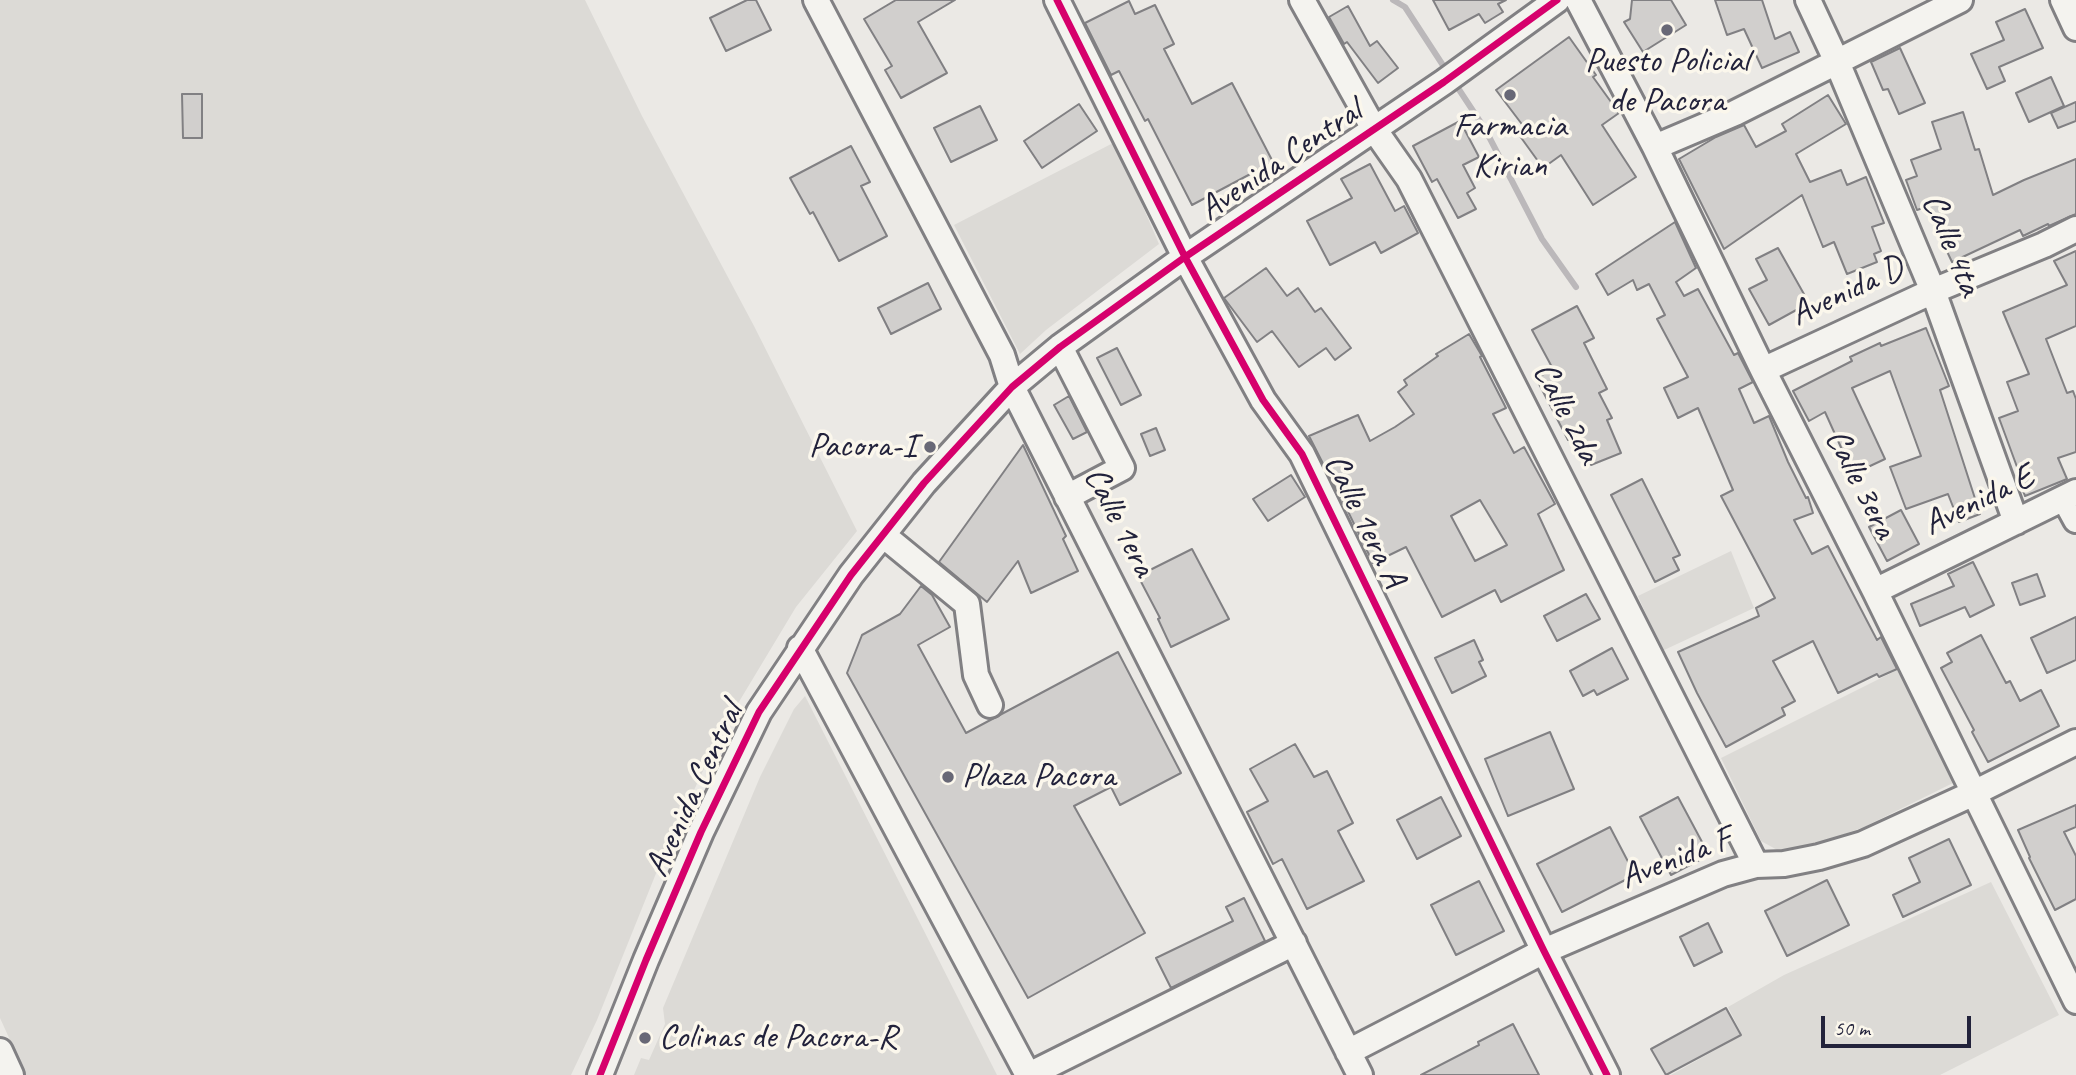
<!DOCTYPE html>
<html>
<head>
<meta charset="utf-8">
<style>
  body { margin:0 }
  #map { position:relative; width:2076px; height:1075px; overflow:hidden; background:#ebe9e5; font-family:Caveat,sans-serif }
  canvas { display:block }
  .scale { position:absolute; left:1821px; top:1016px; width:150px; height:32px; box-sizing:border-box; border:4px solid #22223b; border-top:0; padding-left:9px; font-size:21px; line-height:24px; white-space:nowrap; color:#22223b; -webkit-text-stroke:5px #fbf7ec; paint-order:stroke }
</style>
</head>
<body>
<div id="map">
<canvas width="2076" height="1075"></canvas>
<div class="scale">50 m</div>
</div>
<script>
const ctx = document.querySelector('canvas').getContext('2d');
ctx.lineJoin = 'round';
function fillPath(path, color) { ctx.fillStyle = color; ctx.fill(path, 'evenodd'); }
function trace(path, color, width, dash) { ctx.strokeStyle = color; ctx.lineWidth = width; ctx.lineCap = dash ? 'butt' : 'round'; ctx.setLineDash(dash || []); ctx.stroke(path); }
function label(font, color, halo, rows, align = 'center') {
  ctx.font = font + ' Caveat,sans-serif'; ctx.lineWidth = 7; ctx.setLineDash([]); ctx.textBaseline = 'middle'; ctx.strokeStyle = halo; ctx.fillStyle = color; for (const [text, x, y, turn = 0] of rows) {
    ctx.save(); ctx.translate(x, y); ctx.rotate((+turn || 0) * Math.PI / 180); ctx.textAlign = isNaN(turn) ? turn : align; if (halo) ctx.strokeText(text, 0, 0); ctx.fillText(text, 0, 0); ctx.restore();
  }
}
fillPath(new Path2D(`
  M0,0H585L642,116L754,326L857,531L796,607L722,730L661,861L597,1020L571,1075H26L0,1018Z
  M1115,142L1159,244L1046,330L1020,354L954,225Z
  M1731,551L1754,608L1662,651L1638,596Z
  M1899,669L1955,782L1864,827L1817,844L1781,852L1761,841L1721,758Z
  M805,696L997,1075H634L641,1058L649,1060L665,1024L663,1008L760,777L794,709Z
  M1991,882L2059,1015L1940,1075H1671L1742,1035L1728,1007L1784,975Z`), '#dcdad6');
trace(new Path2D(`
  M1393,0L1405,7L1448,73
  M1454,82L1485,129L1542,239L1576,287`), '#bbb8ba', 6);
const building = new Path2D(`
  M747,0H756L771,30L726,51L710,18Z
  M896,0H955L918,22L947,73L901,98L885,70L892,66L864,19Z
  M1433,0H1506L1498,4L1503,12L1485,23L1479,14L1449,30Z
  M1632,0H1671L1686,25L1643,52L1624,22L1630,19Z
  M1715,0H1762L1775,39L1790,32L1799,52L1762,68L1744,29L1727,35Z
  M1129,1L1135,14L1155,5L1174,44L1164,49L1192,104L1232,83L1273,162L1192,205L1148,119L1145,121L1119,71L1111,75L1085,23Z
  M1348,6L1370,46L1377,41L1398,68L1378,83L1347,42L1344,44L1329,17Z
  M2025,9L2043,48L1999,67L2005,81L1987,89L1971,54L2004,40L1996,22Z
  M1569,37L1596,75L1593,77L1619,113L1602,125L1636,177L1593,205L1561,155L1543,168L1517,132L1524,127L1496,90Z
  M1900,48L1925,103L1899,114L1888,89L1883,90L1871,62Z
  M2051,77L2064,106L2029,122L2016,93Z
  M182,94H202V138H183Z
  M1828,95L1846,124L1796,154L1810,182L1841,170L1847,185L1866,177L1884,223L1872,227L1881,251L1874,254L1877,262L1847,274L1834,242L1823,247L1802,195L1724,249L1679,159L1716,137L1744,125L1756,147L1786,131L1782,124Z
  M2076,102V121L2058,128L2051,113Z
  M1079,104L1097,131L1042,168L1024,141Z
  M980,106L997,140L951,162L934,128Z
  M1963,112L1975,150L1979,149L1993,195L2024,180L2076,159V214L2049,226L2048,224L2023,236L2020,230L1952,262L1926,207L1917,210L1906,180L1917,176L1911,160L1941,149L1932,122Z
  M1460,121L1479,157L1463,165L1475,188L1467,193L1476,209L1458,218L1437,179L1432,182L1413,146Z
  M851,146L870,182L861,186L887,236L839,261L813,212L810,214L790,178Z
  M1370,164L1395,211L1404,206L1418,233L1381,253L1375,242L1330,265L1307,221L1352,198L1341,179Z
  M1675,222L1696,268L1676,282L1684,296L1698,289L1734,355L1738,353L1753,382L1739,389L1754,423L1769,416L1788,462L1806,498L1808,497L1813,513L1794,520L1812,554L1828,546L1877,640L1881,637L1897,669L1879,677L1877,674L1838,693L1813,641L1773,661L1795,701L1782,708L1785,715L1726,747L1697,693L1678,652L1759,616L1756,608L1775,598L1721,496L1733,490L1698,408L1678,418L1664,388L1688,377L1657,319L1665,315L1649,284L1637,290L1633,280L1608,295L1596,274Z
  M1778,248L1809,303L1769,325L1749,289L1767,280L1756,259Z
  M2076,251V326L2046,339L2067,393L2073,391L2076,399V452L2058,458L2067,479L2025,496L2017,476L2020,475L1999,418L2018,411L2007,382L2029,374L2003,312L2067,285L2054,261Z
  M1266,268L1287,296L1298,288L1315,312L1321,308L1351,348L1335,360L1326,348L1299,367L1272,331L1257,342L1224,298Z
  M928,283L941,309L891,334L878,308Z
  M1577,306L1594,338L1584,343L1607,389L1599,393L1612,418L1607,420L1621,453L1591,465L1579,434L1568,440L1536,378L1553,369L1532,330Z
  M1926,328L1949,386L1940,390L1980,514L1959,522L1948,494L1906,509L1890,467L1921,456L1890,371L1852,388L1885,459L1853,474L1825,412L1809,421L1793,391L1852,361L1850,357L1880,343L1881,346Z
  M1469,334L1482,356L1480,357L1506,408L1493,414L1514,453L1524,447L1555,504L1538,514L1564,570L1501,602L1495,590L1442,617L1406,547L1373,563L1339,493H1338L1309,436L1358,415L1370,441L1395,427L1414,414L1398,392L1407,385L1404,380L1438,356L1436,354ZM1480,500L1507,545L1475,561L1451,516Z
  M1117,348L1141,395L1121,405L1097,358Z
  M1069,396L1087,432L1073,439L1054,405Z
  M1156,428L1165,450L1150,456L1141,434Z
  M1023,445L1066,536L1063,539L1078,571L1031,593L1018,561L987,602L939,562Z
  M1291,475L1305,497L1268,521L1253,499Z
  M1642,479L1680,555L1673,558L1679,570L1655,582L1611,495Z
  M1901,510L1919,544L1887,561L1869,527Z
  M1192,549L1229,619L1171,647L1158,619L1160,618L1138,576Z
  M1973,562L1994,605L1970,617L1965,607L1920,626L1911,604L1954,586L1948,574Z
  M2037,574L2045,596L2020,605L2012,583Z
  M921,586L932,595L950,627L918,645L966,733L1118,652L1181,773L1120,805L1111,787L1074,806L1145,933L1028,998L847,673L862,635L900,614Z
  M1586,594L1600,619L1557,641L1544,616Z
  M2076,617V660L2047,673L2031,638Z
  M1981,635L2006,683L2010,681L2020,701L2041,690L2059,726L1988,762L1972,732L1974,730L1941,668L1952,662L1947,653Z
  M1474,640L1483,660L1479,662L1486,676L1452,693L1435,658Z
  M1612,648L1628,679L1597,695L1594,690L1583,696L1570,671Z
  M1550,732L1574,789L1508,816L1485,759Z
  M1295,744L1314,777L1327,771L1353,823L1338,831L1364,881L1307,909L1282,859L1273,864L1247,812L1268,801L1250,769Z
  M1441,797L1461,836L1417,859L1397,820Z
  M1678,797L1709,855L1671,875L1640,817Z
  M2076,805V827L2064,832L2076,856V899L2055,910L2029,858L2030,857L2018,830Z
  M1610,827L1635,875L1562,912L1537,864Z
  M1949,839L1971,885L1903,917L1893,895L1920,882L1909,858Z
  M1827,880L1849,925L1787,956L1765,911Z
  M1479,881L1504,931L1456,955L1431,905Z
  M1244,898L1265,941L1171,988L1156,958L1233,921L1226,907Z
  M1708,923L1722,952L1694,966L1680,937Z
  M1726,1008L1741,1035L1666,1075L1651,1049Z
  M1513,1024L1539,1075H1421L1479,1045L1478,1042Z`);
fillPath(building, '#d1cfcd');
trace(building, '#818083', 2);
const minor = new Path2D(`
  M816,0L1002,355L1012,387L1360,1075
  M1057,0L1185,257L1263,400L1302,454L1544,951L1607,1075
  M1302,0L1374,129L1409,179L1756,865
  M1578,0L1655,147L1763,370L1875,591L2076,1001
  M1808,0L1837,62L1933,291L2016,522
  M2063,0L2076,28
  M1655,147L1735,113L1960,0
  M1060,347L1122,468L1067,497
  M1763,370L1933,291L2044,245L2076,229
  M2064,498L2076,520
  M883,535L967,604L976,675L990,705
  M1875,591L2076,492
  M800,648L1028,1075
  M0,1051L11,1075
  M1348,1052L1544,951L1723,874L1756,865L1784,864L1819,857L1863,844L1974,793L2076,742
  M600,1075L646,960L701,832L759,712L851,575L924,483L1012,387L1060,347L1185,257L1444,82L1557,0
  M1029,1075L1294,943`);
trace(minor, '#818083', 30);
trace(minor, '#f4f3ef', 24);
trace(new Path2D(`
  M1057,0L1185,257L1263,400L1302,454L1544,951L1607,1075
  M600,1075L646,960L701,832L759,712L851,575L924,483L1012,387L1060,347L1185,257L1444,82L1557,0`), '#d6006c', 7);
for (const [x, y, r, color] of [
  [1667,30,7,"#686876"],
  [1510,95,7,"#686876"],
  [930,447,7,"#686876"],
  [948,777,7,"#686876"],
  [645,1038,7,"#686876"]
]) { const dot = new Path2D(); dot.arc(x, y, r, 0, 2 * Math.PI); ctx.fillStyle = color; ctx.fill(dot); trace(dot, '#fbf7ec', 2.5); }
label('35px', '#22223b', '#fbf7ec', [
  ["Puesto Policial",1667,62],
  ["de Pacora",1667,102],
  ["Farmacia",1510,127],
  ["Kirian",1510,167],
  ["Pacora-I",916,447,"right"],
  ["Plaza Pacora",962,777,"left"],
  ["Colinas de Pacora-R",659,1038,"left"]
]);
label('35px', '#22223b', '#fbf7ec', [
  ["Avenida Central",1281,161,-34],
  ["Calle 4ta",1951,245,68],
  ["Avenida D",1847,292,-25],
  ["Calle 2da",1566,413,63],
  ["Calle 3era",1860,484,63],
  ["Avenida E",1979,501,-26],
  ["Calle 1era A",1364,521,64],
  ["Calle 1era",1119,522,63],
  ["Avenida Central",695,790,-65],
  ["Avenida F",1676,859,-21]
]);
</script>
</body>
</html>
